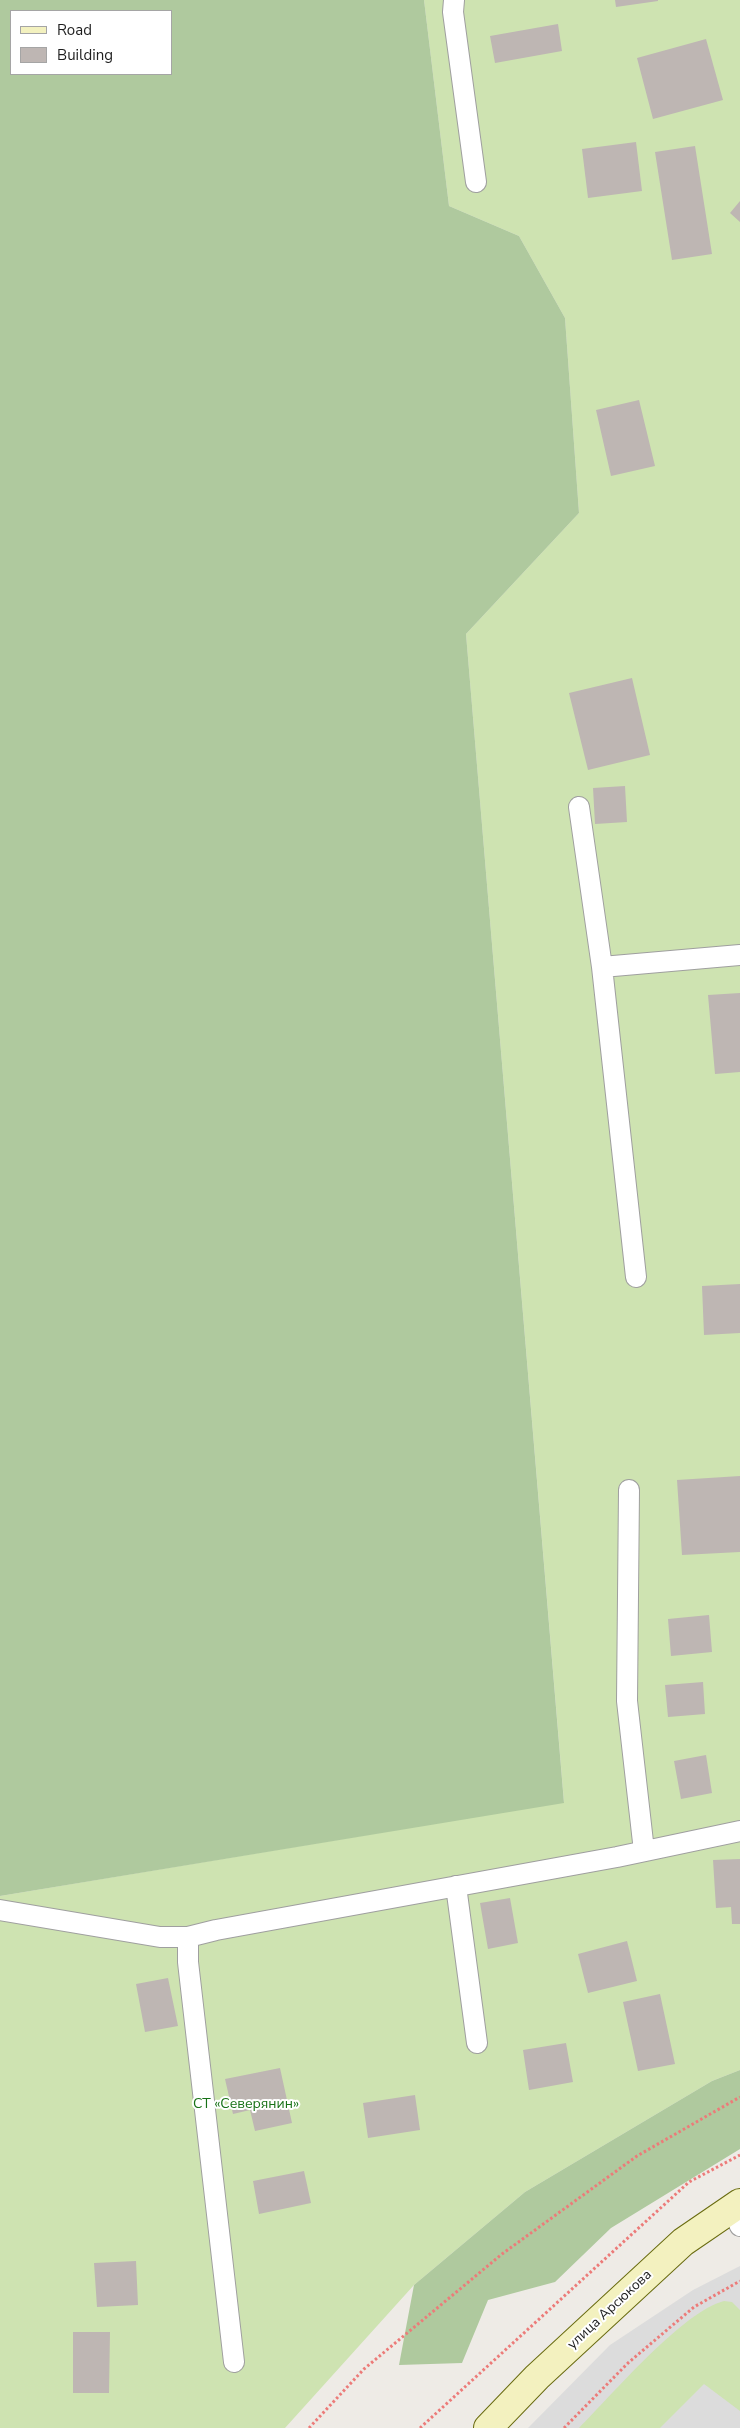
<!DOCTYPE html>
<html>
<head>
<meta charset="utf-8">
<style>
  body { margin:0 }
  #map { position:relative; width:740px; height:2428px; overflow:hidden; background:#eeebe6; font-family:"Nunito Sans",sans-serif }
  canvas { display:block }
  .legend { position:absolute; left:10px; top:10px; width:162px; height:65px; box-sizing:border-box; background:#fff; border:1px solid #a5a5a5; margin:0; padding:6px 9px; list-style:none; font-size:15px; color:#1e1e1e }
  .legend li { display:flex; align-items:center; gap:10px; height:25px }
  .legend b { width:25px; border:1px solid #a5a5a5 }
</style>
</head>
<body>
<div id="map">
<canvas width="740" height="2428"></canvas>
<ul class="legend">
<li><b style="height:6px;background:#f3f1bf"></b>Road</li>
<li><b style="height:14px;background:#beb6b3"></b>Building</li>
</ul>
</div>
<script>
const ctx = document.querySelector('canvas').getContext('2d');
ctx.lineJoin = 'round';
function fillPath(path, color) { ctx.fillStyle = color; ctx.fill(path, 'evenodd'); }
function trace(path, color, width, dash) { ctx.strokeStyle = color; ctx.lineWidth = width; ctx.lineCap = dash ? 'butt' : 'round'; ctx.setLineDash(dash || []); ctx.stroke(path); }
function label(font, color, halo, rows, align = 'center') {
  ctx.font = font + ' "Nunito Sans",sans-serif'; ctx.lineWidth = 4; ctx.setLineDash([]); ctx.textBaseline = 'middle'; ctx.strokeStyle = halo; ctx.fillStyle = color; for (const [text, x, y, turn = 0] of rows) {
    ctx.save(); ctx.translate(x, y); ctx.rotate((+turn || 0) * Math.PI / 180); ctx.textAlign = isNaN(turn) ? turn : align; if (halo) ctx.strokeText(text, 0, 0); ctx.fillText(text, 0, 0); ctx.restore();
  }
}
fillPath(new Path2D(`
  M740,2266V2428H528L610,2345L693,2290Z`), '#dcdcdc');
fillPath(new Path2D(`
  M424,0H740V2070L712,2081L525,2192L414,2285L285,2428H0V1896L564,1802L466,634L579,513L565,318L519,236L449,206Z
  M724,2301L732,2302L740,2310V2411L704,2384L660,2428H579C611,2396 683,2311 724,2301Z`), '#cee3b1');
fillPath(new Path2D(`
  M0,0H424L449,206L519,236L565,318L579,513L466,634L564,1803L0,1896ZM171,11V74H11V11Z
  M740,2070V2149L611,2228L555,2282L488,2300L462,2363L399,2365L414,2285L525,2192L712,2081Z`), '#afc99e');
fillPath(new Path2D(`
  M615,0H658V1L616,7Z
  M558,24L562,51L495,63L490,36Z
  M706,39L723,100L653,119L637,58Z
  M636,142L642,191L588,198L582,149Z
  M695,146L712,254L672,260L655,152Z
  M740,201V222L730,213Z
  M639,400L655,466L611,476L596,410Z
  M632,678L650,755L588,770L569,693Z
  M625,786L627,822L595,824L593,788Z
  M740,993V1072L715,1074L708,995Z
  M740,1284V1333L704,1335L702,1286Z
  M740,1476V1552L682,1555L677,1480Z
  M709,1615L712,1652L671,1656L668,1619Z
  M703,1682L705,1714L668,1717L665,1685Z
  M706,1755L712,1793L681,1799L674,1761Z
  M740,1859V1924H732L731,1907L716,1908L713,1860Z
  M510,1898L518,1943L488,1949L480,1903Z
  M627,1941L637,1981L588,1993L578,1954Z
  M168,1978L178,2026L145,2032L136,1984Z
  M660,1994L675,2064L638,2071L623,2002Z
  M566,2043L573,2082L529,2090L523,2050Z
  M280,2068L292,2123L255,2131L250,2110L233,2114L225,2079Z
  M415,2095L420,2130L368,2138L363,2103Z
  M304,2171L311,2203L259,2214L253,2181Z
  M136,2261L138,2305L97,2307L94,2263Z
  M73,2332H110L109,2393H73Z`), '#beb6b3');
const lane = new Path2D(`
  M454,0L453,12L476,182
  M579,807L602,967L740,955
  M602,967L636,1277
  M629,1490L627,1701L644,1851
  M456,1886L477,2043
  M0,1910L160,1937H188
  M732,2209L740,2226
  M234,2362L188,1962V1937L216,1930L617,1857L740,1831`);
const secondary = new Path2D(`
  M488,2428L537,2377L683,2242L740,2203`);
trace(lane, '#9f9f9f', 22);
trace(secondary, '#696b10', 30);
trace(new Path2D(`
  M309,2428L364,2369L502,2254L637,2156L740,2097
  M420,2428L689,2182L740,2155
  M564,2428L628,2363L694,2307L740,2281`), '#ec7b79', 3, [2.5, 2.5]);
trace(lane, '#fff', 20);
trace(secondary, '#f3f1bf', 28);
label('14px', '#177217', '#fff', [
  ["СТ «Северянин»",246,2105]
]);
label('14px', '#1e1e1e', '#fff', [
  ["улица Арсюкова",610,2310,-43]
]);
</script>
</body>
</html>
